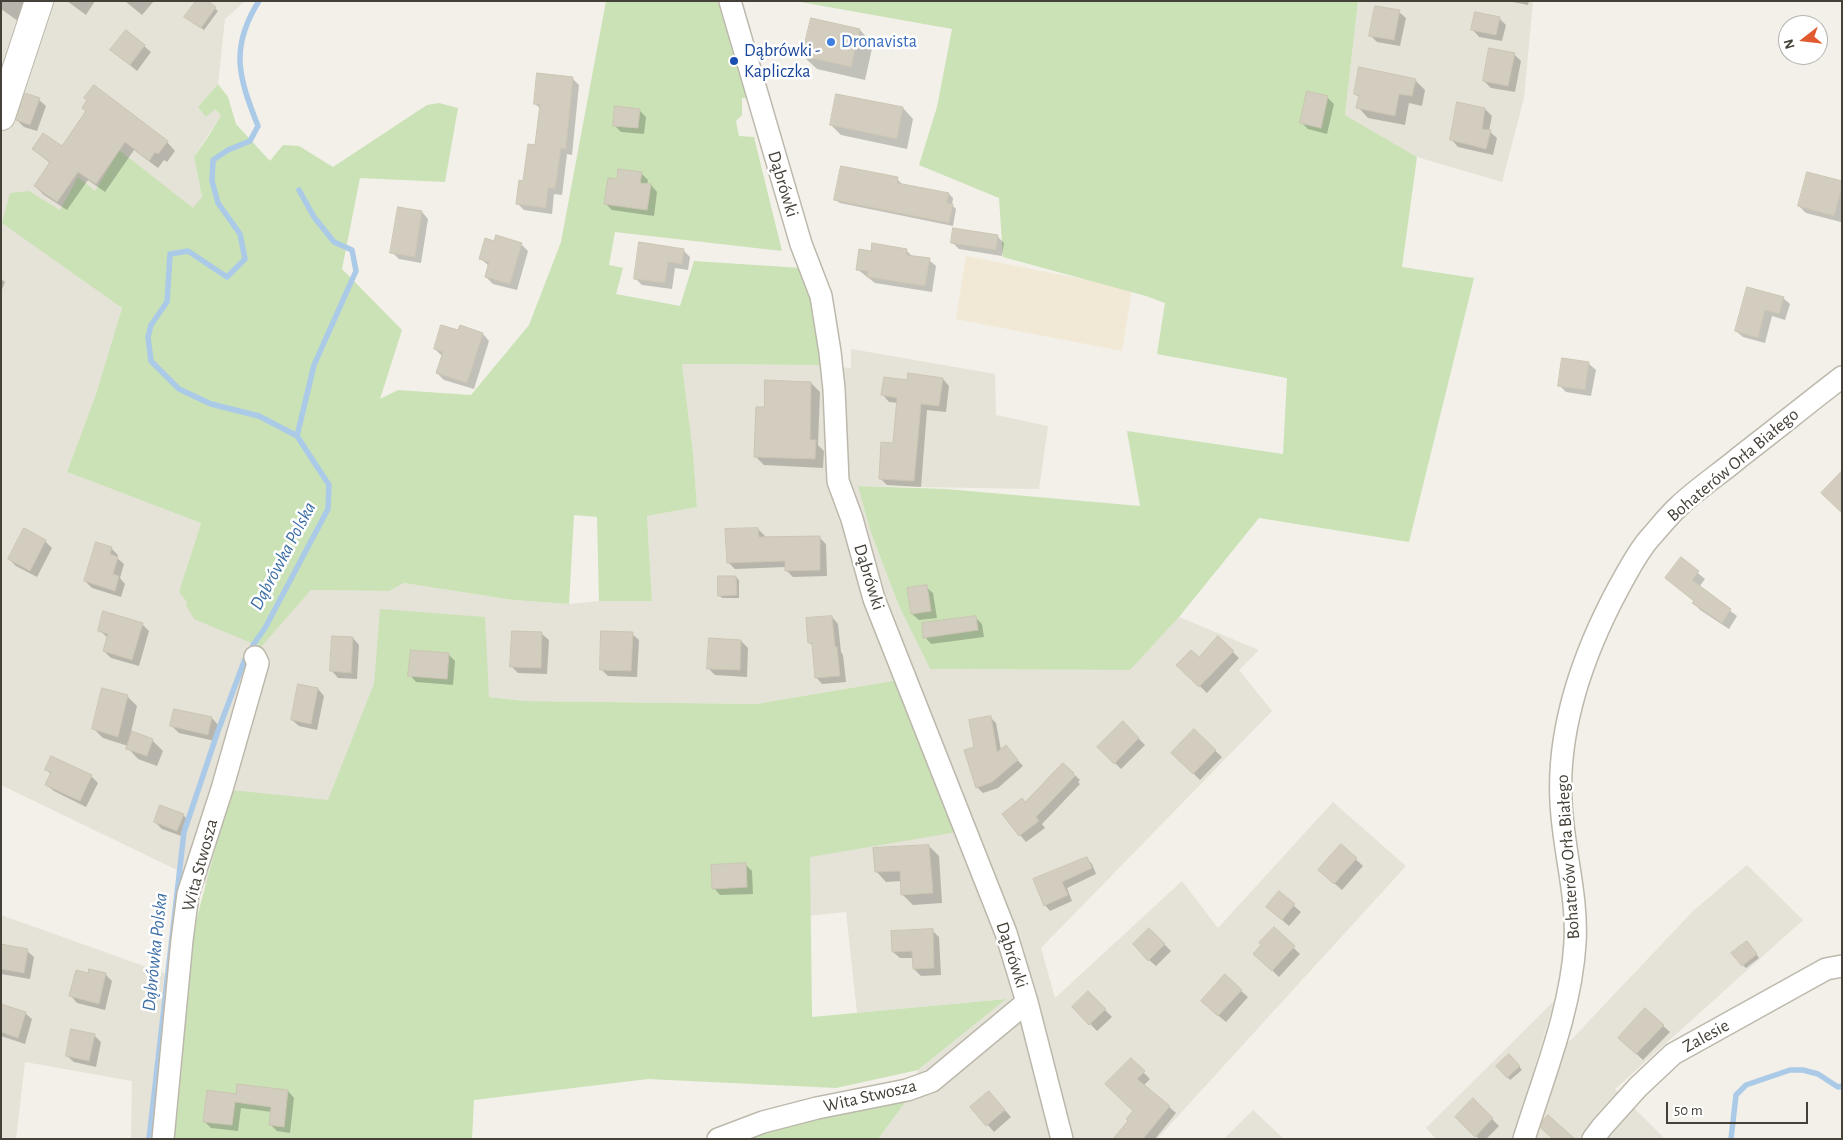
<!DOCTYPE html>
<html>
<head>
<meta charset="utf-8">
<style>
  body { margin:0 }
  #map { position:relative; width:1843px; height:1140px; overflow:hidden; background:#f2f0e8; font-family:"Alegreya Sans",sans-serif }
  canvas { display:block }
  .frame { position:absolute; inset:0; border:2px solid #454138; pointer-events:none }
  .north { position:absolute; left:1778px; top:15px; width:50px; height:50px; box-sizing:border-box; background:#fff; border:1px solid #b5b3af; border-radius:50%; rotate:254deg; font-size:14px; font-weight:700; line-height:20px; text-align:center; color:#454138 }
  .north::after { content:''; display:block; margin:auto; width:18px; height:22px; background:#e25b30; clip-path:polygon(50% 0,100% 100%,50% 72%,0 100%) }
  .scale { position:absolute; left:1666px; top:1102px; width:142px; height:22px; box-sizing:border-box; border:2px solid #454138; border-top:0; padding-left:6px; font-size:15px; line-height:18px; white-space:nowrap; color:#454138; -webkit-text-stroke:4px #fff; paint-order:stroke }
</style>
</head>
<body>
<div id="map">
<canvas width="1843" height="1140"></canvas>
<div class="frame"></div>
<div class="north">N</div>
<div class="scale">50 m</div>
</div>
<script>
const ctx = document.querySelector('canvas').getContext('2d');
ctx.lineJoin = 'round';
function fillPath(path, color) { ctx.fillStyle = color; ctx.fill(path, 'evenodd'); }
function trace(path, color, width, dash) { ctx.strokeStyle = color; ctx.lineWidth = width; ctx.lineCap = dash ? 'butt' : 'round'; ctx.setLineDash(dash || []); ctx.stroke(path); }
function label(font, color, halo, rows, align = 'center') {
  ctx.font = font + ' "Alegreya Sans",sans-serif'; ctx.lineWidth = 5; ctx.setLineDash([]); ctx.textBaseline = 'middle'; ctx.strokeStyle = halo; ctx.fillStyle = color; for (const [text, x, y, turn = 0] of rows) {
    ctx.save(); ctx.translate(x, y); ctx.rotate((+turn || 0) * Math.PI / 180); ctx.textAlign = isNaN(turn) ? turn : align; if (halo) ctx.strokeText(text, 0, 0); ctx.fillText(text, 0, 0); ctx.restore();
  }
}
fillPath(new Path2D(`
  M1,1H245L225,19L218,84L198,107L215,109L221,115L194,157L202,197L193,209L119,150L95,191L60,210L29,191L2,222L122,308L96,394L67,472L201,523L179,592L261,646L311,590L389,591L404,583L513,600L569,604L599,601H652L647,516L697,507L693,453L682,364L821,365L851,368V349L995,374L996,415L1048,426L1039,489L859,486L871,533L899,606L930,669L1129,670L1179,617L1259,650L1239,670L1272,711L1041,948L1055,998L1182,881L1218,928L1333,802L1406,866L1157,1139H878L910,1096L918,1070L1005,999L857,1013L846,912L710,926L898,680L756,704L524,701L375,684L346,869L216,847L206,884L1,785Z
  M1358,1H1533L1524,98L1502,182L1417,157L1345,115Z
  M1747,865L1803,920L1615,1089L1665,1139H1436L1426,1128L1554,1001L1533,1073L1563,1044L1571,1040L1693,911Z
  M1,915L186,981L472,1139H131L132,1081L25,1062L16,1139H1Z
  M1253,1110L1284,1139H1224Z`), '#e5e2d7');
fillPath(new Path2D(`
  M966,256L1132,289L1122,351L956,319Z`), '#f2e8d6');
fillPath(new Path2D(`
  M606,1H721L749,98H742V115L736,121L739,136L754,137L782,251L615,232L609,265L623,268L616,294L680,306L694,261L801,268L814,303L821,365L682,364L693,453L697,507L647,516L652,601H599L597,517L574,515L569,604L513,600L404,583L389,591L311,590L261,647L194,619L186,605L187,602L179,592L201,523L67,472L96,394L122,308L2,223L10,193L29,191L60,210L78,177L95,191L119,150L193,208L202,197L194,157L208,137L221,115L215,109L206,117L198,107L218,84L228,97L236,124L270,161L283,145L299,146L333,167L427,105L439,103L458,108L445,182L360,178L342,269L402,330L380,399L398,390L471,395L529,325L561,242Z
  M795,1H1358L1345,115L1417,157L1402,267L1474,278L1409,542L1259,518L1179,617L1130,670L930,669L899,606L871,533L858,486L946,489L1140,506L1127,431L1283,454L1287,378L1157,354L1165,303L1146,296L1003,257L999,198L919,165L937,107L952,29Z
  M380,609L485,617L489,697L524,701L756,704L898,680L957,832L810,857L812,1017L1006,999L918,1070L836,1088L648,1079L474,1100L472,1139H173L188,951L231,790L328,800L374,684Z
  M910,1096L878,1139H732Z`), '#cae2b6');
fillPath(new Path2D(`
  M1,1H30L18,21L1,9Z
  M67,1H95L86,15Z
  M125,1H154L142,15Z
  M206,1L218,11L204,30L189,19Z
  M1508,1H1529L1528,5Z
  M1399,12L1406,18L1400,46L1377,42L1370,35Z
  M1499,18L1506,25L1502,41L1479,37L1473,30Z
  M860,30L873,44L865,80L817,69L803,56Z
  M144,46L151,52L137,71L112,50Z
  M1514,54L1521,61L1515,92L1491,88L1484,81Z
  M572,78L579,85L572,155L567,154L562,195L554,194L552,214L524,210L517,203L536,146L541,109L535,104Z
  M1415,80L1425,90L1422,106L1409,103L1405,125L1368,118L1358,107L1360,98L1355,94Z
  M1327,97L1334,104L1327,134L1308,129L1302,123Z
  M39,100L46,106L37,131L24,127L17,120Z
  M903,108L913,119L907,149L841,135L831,125Z
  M1485,109L1492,116L1489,131L1497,138L1493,155L1458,147L1452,140Z
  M639,110L646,117L644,134L621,132L614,125Z
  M87,112L167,142L175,151L167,162L164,160L158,168L134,150L105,192L88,180L67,210L44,195L35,186L51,164L33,149L62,147Z
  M641,173L648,180L647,185H651L657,192L654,216L612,210L605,203L618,180Z
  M897,179L901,183V185L949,194L953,198L952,205L956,209L953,226L840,203L835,199Z
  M1842,182L1841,222L1806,213L1799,206Z
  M422,212L428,219L421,263L399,259L392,252Z
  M997,236L1004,243L1002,256L959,249L952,242Z
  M495,243L521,244L528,251L517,290L493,284L486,277L489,266L481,259Z
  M683,250L690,257L688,270L675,268L672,289L642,285L635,278Z
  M906,250L913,257L929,260L936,266L932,292L875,283L857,269L872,253Z
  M1,279L5,282L1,292Z
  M1748,288L1783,298L1790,304L1785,320L1772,316L1765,343L1743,337L1736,331Z
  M459,332L483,334L489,341L474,389L444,380L437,373L442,356L435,349Z
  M1563,359L1589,364L1596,370L1591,396L1566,392L1559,385Z
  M943,379L949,386L946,412L927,410L921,487L887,485L880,478L894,444L898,403L889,402L883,395L908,381Z
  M811,383L820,392L818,445L824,451L823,468L764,465L755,456L766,409Z
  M758,529L765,536V538L819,537L826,544L827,576L793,577L786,570V567L735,569L728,562Z
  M45,541L52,548L37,577L16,566L9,559Z
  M111,548L118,555L117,558L124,564L120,578L125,584L121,597L92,588L85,581Z
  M1681,559L1705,579L1699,587L1737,616L1729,629L1700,610L1694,603L1695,601Z
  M736,577L739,580V598H722L719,595Z
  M926,587L933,593L937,618L919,620L912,614Z
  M832,617L838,624L841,652L843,655L846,682L822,684L816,677L814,647L809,642Z
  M976,618L982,624L984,637L931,644L925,637Z
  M142,624L149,631L139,666L111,658L104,651L108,638L99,630Z
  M542,634L549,640L547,674L518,673L511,666Z
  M632,634L639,640L637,677L608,676L601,669Z
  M353,638L359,645L357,679L338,678L332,671Z
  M1218,638L1239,658L1207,693L1178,665L1199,659Z
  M741,641L748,648L747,677L715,675L709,669Z
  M448,654L455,661L453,685L416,682L410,675Z
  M318,689L324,696L317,730L299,726L292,720Z
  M127,696L137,706L131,732L152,740L163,751L157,766L138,759L128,748V746L103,738L93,728Z
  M990,717L996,723L1001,750L1011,753L1023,766L998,788L983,793L977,787L976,748Z
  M212,718L218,725L215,741L179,733L172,726Z
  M1123,723L1145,745L1121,769L1099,747Z
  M1194,731L1222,757L1200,780L1173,753Z
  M1063,764L1080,780L1078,782L1080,784L1042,824L1045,828L1026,842L1020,835L1025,803Z
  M46,769L91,776L98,783L86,807L54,791L47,785L51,774Z
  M183,815L190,822L184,837L162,829L155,822Z
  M929,846L939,856L942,903L913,905L902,894V881L886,882L876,871Z
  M1342,846L1363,866L1342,890L1327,877Z
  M1087,859L1092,864L1096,874L1067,888L1072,901L1050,911L1045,905L1034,880Z
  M745,864L752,871L753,894L720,895L714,888Z
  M1279,893L1301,912L1289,926L1267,907Z
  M1149,929L1171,951L1156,966L1149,960Z
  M1274,929L1300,954L1279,977L1255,954Z
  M932,930L939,937L941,975L921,976L914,969V958H900L893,952Z
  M1750,945L1759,958L1746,968L1743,965Z
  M1,946L27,951L34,957L30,979L1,974Z
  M90,971L106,975L112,981L105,1010L77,1003L71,996L89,974Z
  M1241,991L1248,997L1226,1022L1209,1008Z
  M1088,993L1112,1017L1097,1031L1074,1007Z
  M1645,1010L1670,1032L1643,1060L1627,1045Z
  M1,1011L25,1013L32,1019L25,1044L1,1036Z
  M94,1035L101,1042L96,1067L74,1062L67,1056Z
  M1512,1058L1522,1070L1510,1080L1498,1066Z
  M1131,1060L1150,1079L1144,1085L1176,1113L1155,1139H1120L1134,1111Z
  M288,1091L294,1098L290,1133L277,1131L270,1124L272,1112L241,1108L238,1131L211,1128L204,1121L237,1095Z
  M995,1099L1011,1117L994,1132L972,1107Z
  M1473,1100L1499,1126L1486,1139H1479L1457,1117Z`), '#0003');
trace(new Path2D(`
  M297,436L314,365L356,271L352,250L334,242L314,217L299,190
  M253,645L265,628L328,509L329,485L297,436L259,416L211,404L179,389L151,361L148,337L151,325L167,302L170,254L188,251L227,277L245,259L240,234L218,203L212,181L213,160L228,150L250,141L258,126C239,78 229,48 259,1
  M149,1139L184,832L218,731L245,659
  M1731,1139L1736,1095L1746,1085L1790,1070H1803L1818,1074L1838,1087L1842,1086`), '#abcae8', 5.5);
const building = new Path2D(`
  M196,1H208L216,7L201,28L184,17Z
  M1375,6L1400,10L1394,40L1369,36Z
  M1475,12L1500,17L1496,35L1471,30Z
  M811,18L860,29L851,67L802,56Z
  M126,30L145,45L130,65L110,50Z
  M1489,48L1515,53L1508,86L1483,81Z
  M1359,67L1416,79L1412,96L1399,94L1395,116L1356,108L1359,95L1354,94Z
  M537,73L573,77L566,149L561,148L555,189L548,188L546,208L516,204L519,180L523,181L528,144L535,145L540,105L534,104Z
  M94,85L168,141L158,154L155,152L149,161L125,142L96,184L78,172L57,202L34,186L50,162L32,149L43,133L62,146L86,111L82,108L87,100L84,98Z
  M1307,91L1328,96L1321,128L1300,123Z
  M25,93L40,98L30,125L16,120Z
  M836,94L903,107L897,139L830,125Z
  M1457,102L1485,108L1482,129L1491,130L1486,149L1450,140Z
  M615,106L640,109L638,128L613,126Z
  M841,166L898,177L897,183L949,193L947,203L953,204L949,223L834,200Z
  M618,169L642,172L640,183L651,184L647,210L604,204L608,178L617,179Z
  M1807,172L1842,181V187L1834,216L1798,206Z
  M398,207L422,211L415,257L390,253Z
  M953,228L998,235L996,250L951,243Z
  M496,235L522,243L510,284L485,277L489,262L479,259L485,238L494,241Z
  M639,242L684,249L682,264L668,262L665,283L634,279Z
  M872,243L907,249L906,255L930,258L925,286L867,277L868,271L856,270L859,249L871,251Z
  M1747,287L1784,297L1779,314L1765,310L1758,338L1735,331Z
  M441,325L458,330L460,325L483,333L467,383L436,373L443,352L434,349Z
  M1562,358L1589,362L1585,390L1558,386Z
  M908,373L943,378L939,406L921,404L914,481L879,479L881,442L893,443L897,398L881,395L884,377L907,380Z
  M765,380L811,382L810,440H816L815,459L754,457L756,407H764Z
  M1842,471V513L1821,493Z
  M24,528L46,540L30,571L8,559Z
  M758,528L759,537L820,536V570L785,571V561L727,563L725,529Z
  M96,542L112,547L110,554L118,557L113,574L119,576L115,591L84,581Z
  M1681,557L1699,571L1692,580L1731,609L1722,623L1692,603L1694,601L1665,578Z
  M718,576H736L737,595L718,596Z
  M927,585L931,611L911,614L907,588Z
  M103,611L143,623L132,660L103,651L108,634L98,631Z
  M832,616L835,647H837L840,676L815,678L812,643H808L806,618Z
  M976,616L978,630L923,638L922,623Z
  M512,631L542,632L541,668L510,667Z
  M601,631L633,632L631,671L600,670Z
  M332,636L353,637L351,673L330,671Z
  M1218,636L1234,651L1199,687L1176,665L1191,650L1199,657Z
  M709,638L741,640L740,670L707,669Z
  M411,650L449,653L447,679L408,676Z
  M298,684L318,688L311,724L291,720Z
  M102,688L128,695L118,737L92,729Z
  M174,709L212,717L208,735L170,726Z
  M991,716L997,752L1006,745L1018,760L992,782L976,788L964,750L974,747L969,720Z
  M1123,721L1139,738L1114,764L1097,747Z
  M1194,729L1216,750L1193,774L1171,753Z
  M132,731L153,739L147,756L126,749Z
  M51,756L92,775L80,801L45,785L51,772L45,770Z
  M1063,763L1074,773L1073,774L1075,776L1036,817L1039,821L1019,836L1002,814L1022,798L1025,802Z
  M160,805L184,814L177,831L154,822Z
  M1341,844L1357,858L1334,884L1318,870Z
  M929,845L933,893L901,895L900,871L875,872L873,848Z
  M1087,857L1092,868L1062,882L1068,895L1044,906L1033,879Z
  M746,863L747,887L712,889L711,865Z
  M1279,891L1295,904L1282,920L1266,907Z
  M1274,927L1295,946L1272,971L1253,954L1261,945L1259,943Z
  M1149,928L1165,944L1148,961L1133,944Z
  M933,929L934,968L913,969L912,951L892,952L891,931Z
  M1747,941L1757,954L1742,966L1731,953Z
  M1,944L28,949L24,973L1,969Z
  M89,969L106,973L99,1004L69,996L76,970L88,973Z
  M1225,974L1242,990L1218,1016L1201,1001Z
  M1088,991L1106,1009L1089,1025L1072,1007Z
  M1,1004L26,1012L18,1038L1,1032Z
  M1645,1008L1664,1025L1636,1054L1618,1038Z
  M71,1029L95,1034L89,1061L66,1056Z
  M1509,1054L1520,1066L1507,1078L1496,1066Z
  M1131,1058L1145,1071L1137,1079L1170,1106L1143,1139H1113L1128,1121L1126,1119L1133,1111L1105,1084Z
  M237,1084L288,1090L284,1127L269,1125L271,1107L235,1102L232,1125L203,1122L207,1090L236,1094Z
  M989,1091L1005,1110L986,1126L970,1107Z
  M1473,1098L1493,1118L1475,1137L1455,1117Z
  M1548,1115L1575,1139H1553L1541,1128L1543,1121Z`);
fillPath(building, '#d2cdbf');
trace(building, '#ccc5b3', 1);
const minor = new Path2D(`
  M730,1L801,244L821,296L830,352L834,389L838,481L852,519L874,599L1006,933L1027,1002L1062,1139
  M163,1139L182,940L188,894L222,789L258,663L255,657
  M718,1139L763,1122L817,1108L907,1090L932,1081L1027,1002
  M1524,1139C1544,1075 1571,1010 1575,943C1578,896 1563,849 1561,802C1557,727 1584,652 1619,587C1628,571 1637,553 1649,539C1659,528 1668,516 1679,506C1698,488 1721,473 1741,456C1775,430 1808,403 1842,377
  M1593,1139L1602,1127L1638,1087L1673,1054L1826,969L1842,966`);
const tertiary = new Path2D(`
  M1,116L39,1`);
trace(minor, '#bdb8ac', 24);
trace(tertiary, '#bdb8ac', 30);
trace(minor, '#fff', 21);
trace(tertiary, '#fff', 28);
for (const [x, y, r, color] of [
  [831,42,5,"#3f7fe0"],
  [734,61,5,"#1a4fb4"]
]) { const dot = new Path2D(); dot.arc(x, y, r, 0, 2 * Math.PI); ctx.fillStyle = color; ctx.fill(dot); trace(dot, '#fff', 2); }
label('18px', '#366cbe', '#fff', [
  ["Dronavista",841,42]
], 'left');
label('18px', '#164399', '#fff', [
  ["Dąbrówki -",744,51],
  ["Kapliczka",744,72]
], 'left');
label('18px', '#454138', '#fff', [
  ["Dąbrówki",783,184,73],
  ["Bohaterów Orła Białego",1733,465,-40],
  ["Dąbrówki",869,577,73],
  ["Bohaterów Orła Białego",1568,857,-94],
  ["Wita Stwosza",200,865,-75],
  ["Dąbrówki",1012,955,72],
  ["Zalesie",1706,1036,-29],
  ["Wita Stwosza",870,1096,-13]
]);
label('italic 19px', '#3d6fa5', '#fff', [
  ["Dąbrówka Polska",283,556,-62],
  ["Dąbrówka Polska",155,952,-84]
]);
</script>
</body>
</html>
